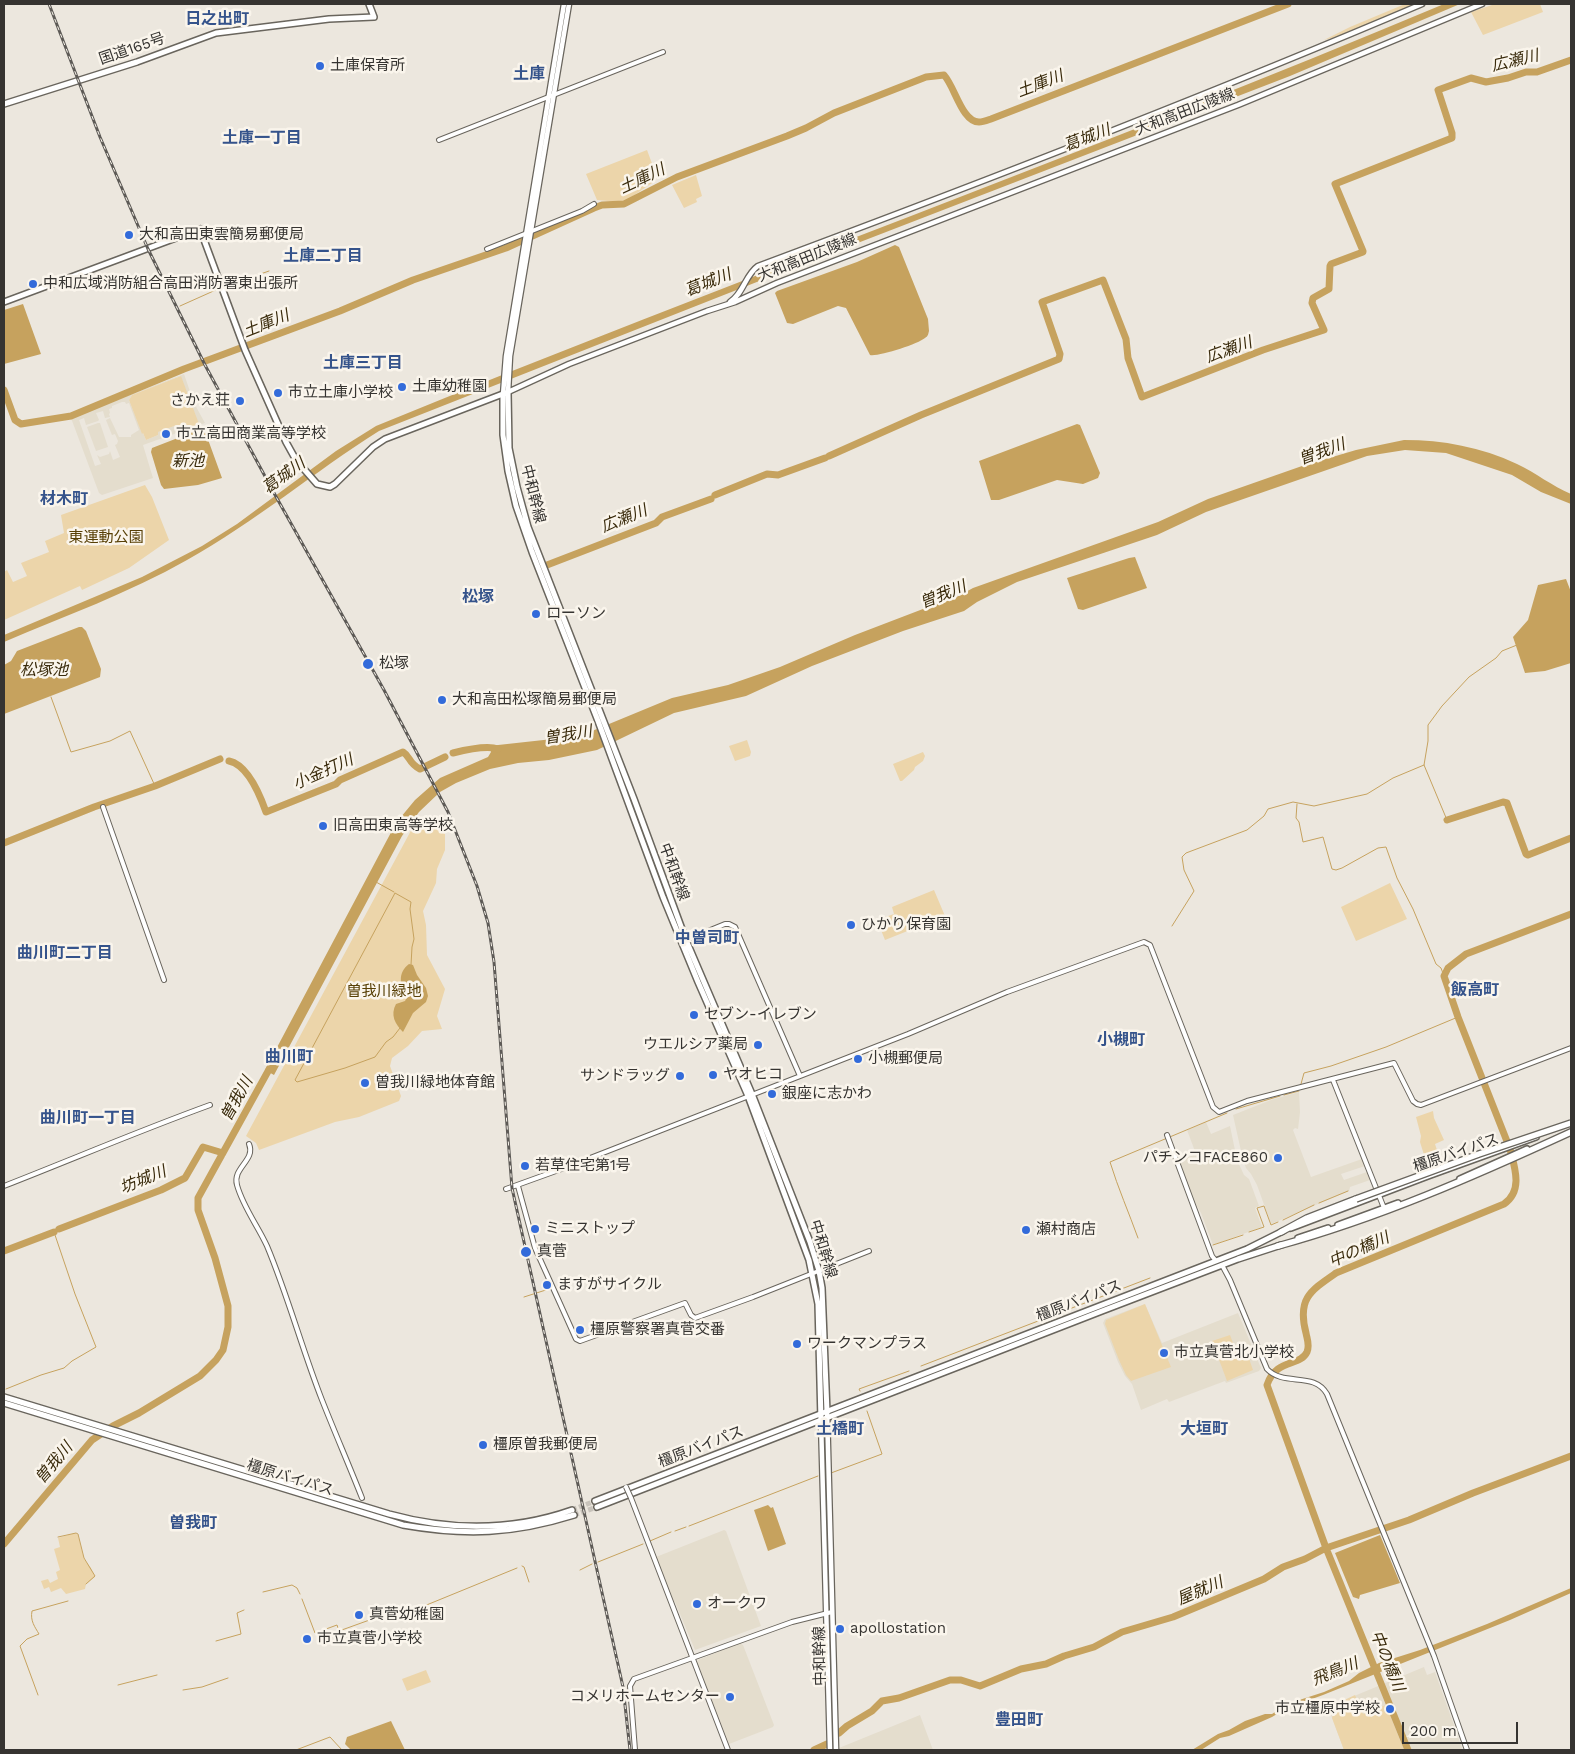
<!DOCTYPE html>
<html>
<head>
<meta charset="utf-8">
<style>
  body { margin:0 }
  #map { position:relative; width:1575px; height:1754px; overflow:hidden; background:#ece7de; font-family:"Work Sans",sans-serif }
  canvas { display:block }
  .frame { position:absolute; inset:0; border:5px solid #363431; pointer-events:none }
  .scale { position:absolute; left:1402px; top:1722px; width:116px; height:22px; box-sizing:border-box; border:2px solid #363431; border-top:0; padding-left:6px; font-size:15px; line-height:18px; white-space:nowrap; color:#363431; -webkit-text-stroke:4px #faf5ec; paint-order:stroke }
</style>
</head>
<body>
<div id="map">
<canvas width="1575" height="1754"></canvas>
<div class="frame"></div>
<div class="scale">200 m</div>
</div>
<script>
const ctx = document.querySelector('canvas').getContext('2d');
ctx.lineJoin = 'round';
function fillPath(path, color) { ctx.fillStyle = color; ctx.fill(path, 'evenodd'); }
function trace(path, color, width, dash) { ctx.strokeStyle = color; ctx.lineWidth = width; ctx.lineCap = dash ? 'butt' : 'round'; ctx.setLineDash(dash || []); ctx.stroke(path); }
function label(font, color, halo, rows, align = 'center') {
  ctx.font = font + ' "Work Sans","Noto Sans JP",sans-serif'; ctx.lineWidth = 5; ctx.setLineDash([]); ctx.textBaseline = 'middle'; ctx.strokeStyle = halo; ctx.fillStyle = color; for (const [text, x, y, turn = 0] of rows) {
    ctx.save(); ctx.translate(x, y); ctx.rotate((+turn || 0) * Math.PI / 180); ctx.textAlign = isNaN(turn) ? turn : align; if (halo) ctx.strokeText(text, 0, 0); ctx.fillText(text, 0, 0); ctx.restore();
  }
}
fillPath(new Path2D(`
  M184,374L194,403L205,423L143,445L153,478L102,495L99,493L71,418ZM181,376L180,431L177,425L158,432V435L146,440L143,433H142L129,400L132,395ZM122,402H125L126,404L129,403L139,430L131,435V437H119L110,418L106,420L112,435L115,434L118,441L117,444L115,445L120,457L113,460L110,451L109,454L100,457L97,455L101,464L95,466L79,420L84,418L86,425L98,421L99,420L96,413L103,411L105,418L110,417L109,414L110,413L109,409L112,408V406Z
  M98,423H100L108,447L96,451L87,427Z
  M1299,1092L1300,1112L1298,1129L1295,1128L1293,1130L1311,1177L1362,1159L1365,1166L1341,1174L1344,1180L1367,1172L1370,1180L1350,1187L1349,1191L1271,1224L1257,1185L1251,1174L1246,1168L1243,1160L1233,1115L1271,1100Z
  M1206,1122L1211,1134L1230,1126L1237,1160L1244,1175L1249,1179L1259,1206L1255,1208L1262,1227L1213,1245L1201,1213L1194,1201L1179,1161L1196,1154L1187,1130Z
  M1145,1304L1162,1343L1238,1313L1261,1368L1259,1371L1226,1383L1225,1381L1169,1402L1167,1399L1141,1410L1132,1384L1125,1376L1118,1362L1103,1323L1105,1319Z
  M724,1530L726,1531L761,1626L695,1650L675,1602H674L656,1557Z
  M740,1643L743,1645L774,1725L773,1727L729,1744L697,1662L698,1660Z
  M1424,1667L1427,1675L1435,1672L1462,1748L1461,1750H1344L1331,1715L1335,1704Z
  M920,1715L933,1750H839V1748Z`), '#e4ddcd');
fillPath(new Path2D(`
  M1405,4H1418L1340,36L1324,40L1350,27Z
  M1495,4H1540L1543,12L1483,35L1471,12Z
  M647,150L657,177L655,181L627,200L619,202L597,200L586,174Z
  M696,175L702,196L696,199L697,202L684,208L672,185Z
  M181,376L199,424L180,431L177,425L158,432V435L146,440L143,433L142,434L129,400L132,395Z
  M145,485L152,497L169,540L129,568L82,590L80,586L4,620V572L7,570L13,582L27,576L21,563L49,552L45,541L64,533L61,515Z
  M747,740L751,752L750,756L735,761L729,746Z
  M923,752L925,756L923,761L915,767L914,770L902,781H900L893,764Z
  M430,817L445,821V850L437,869L436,883L423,911L426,925L427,955L445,989L437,1016L442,1029L422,1031L408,1046L392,1058L390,1066L401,1096L399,1101L359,1117L335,1122L259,1150L256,1143L246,1136L414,825L423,819Z
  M1390,883L1407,919L1356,941L1341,907Z
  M934,890L945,916L885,940L877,920L894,914L892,907Z
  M1433,1111L1434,1118L1444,1140L1435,1144L1438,1153L1425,1158L1420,1142L1421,1136L1416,1117Z
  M1145,1304L1171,1367L1131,1381L1126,1375L1119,1360L1105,1324L1106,1320Z
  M1230,1335L1238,1356L1247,1353L1253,1370L1227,1381L1212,1341Z
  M75,1533L78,1535L84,1559L91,1568L95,1577L86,1584L85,1589L66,1594L61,1588L51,1592L49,1587L44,1589L41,1581L48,1579L50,1583L58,1579L56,1572L60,1570L54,1549L60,1547L58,1538Z
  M426,1670L431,1682L407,1691L402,1679Z
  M1355,1695L1363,1714L1386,1705L1404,1750H1344L1332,1718L1338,1703Z`), '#ecd5aa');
fillPath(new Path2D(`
  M1444,4H1460L1290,76L767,278L379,431C314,472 255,522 187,560C129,593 65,616 4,642V635L142,577L202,546L237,524L336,451L376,426C730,281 1091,152 1444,4Z
  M895,245L899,247L928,319L929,331C928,335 928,336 925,338C918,344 878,357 870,355L846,308L838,306L793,324L787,323L775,293L777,291L857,262Z
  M23,304L41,354L4,364V310Z
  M1077,424L1080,425L1100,473L1098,478L1083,484L1057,480L999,500H991L979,461Z
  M201,429L206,434L222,478L198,485L164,489L161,485L151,452L152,448Z
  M1404,440C1443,440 1481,447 1517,464C1536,473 1552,486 1571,494V504L1541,492L1512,475L1446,453L1405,450L1367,456L1206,512L1157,535L1017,582L977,602L964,611L903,631L812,666L746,696L674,713L597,750L549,760L518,763L490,769L456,783L440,792L419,812L402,836L274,1075L265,1070L396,823L415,800L440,778L488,757L491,752L489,746L580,736L672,698L728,685L780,667L855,635L936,604L953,599L973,588L1158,522L1208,499L1302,466L1356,450Z
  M1135,557L1147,588L1083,610L1078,609L1067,578L1129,558Z
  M1566,579L1571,592V663L1545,671L1525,673L1513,637L1528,620L1538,585Z
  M79,627H82L86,631L101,669L100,677L4,714V665L11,661L17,651Z
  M409,964L413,965L417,975L426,988L428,996L426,1002L413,1013L403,1032C395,1024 390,1015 396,1004L405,1001L407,997C400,986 397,973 409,964Z
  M768,1505L771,1508L773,1507L786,1544L768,1551L754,1510Z
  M1380,1535L1400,1583L1360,1595L1359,1599L1353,1597L1335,1553Z
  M1571,1588V1593L1510,1620L1323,1695L1287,1708L1272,1717L1229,1736L1220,1738L1201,1750H1192L1218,1734L1229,1730L1245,1721L1265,1714H1272L1287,1704L1324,1692L1349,1681L1359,1673L1379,1663L1420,1650L1487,1624Z
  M391,1721L405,1750H351L345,1744L347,1737Z`), '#c6a25e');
trace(new Path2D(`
  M224,287L269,271
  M180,306L218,289
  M51,697L71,752L110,741L130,731L155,786
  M1297,804L1296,818L1299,822L1303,842L1323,837L1332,869L1336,870L1342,868L1378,848L1386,847L1397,878L1413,909L1436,964L1441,968L1444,976
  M1447,820L1424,765L1428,741V725L1442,706L1469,677L1496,658L1502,651L1517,645
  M376,882L394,892
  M1172,926L1194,891L1184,870L1182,857L1186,853L1247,830L1264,816L1268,809L1293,802L1314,806L1367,794L1393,778L1424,765
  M400,1028L393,1037L386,1042L375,1057L345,1068L297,1082L295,1080L395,893L411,902L410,909L414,939L412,947L411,965
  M1301,1084L1304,1073L1331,1066L1386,1047L1458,1017
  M1284,1095L1299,1091
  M1236,1109L1280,1096
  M1319,1203L1348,1191
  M1283,1220L1314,1205
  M1249,1232L1264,1227L1257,1208L1264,1206L1271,1225L1278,1222
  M1138,1238C1129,1213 1118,1188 1110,1162L1227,1113
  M1213,1245L1243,1235
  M524,1297L549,1289
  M921,1366L1150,1278
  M6,1389L41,1375L64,1368L72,1361L96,1347L75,1294L54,1232
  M860,1391L859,1389L909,1371
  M573,1442L589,1435
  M831,1473L882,1454L867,1411
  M689,1526L818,1476
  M675,1531L686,1527
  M58,1537L76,1533L78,1534L84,1558L95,1576L86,1584
  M650,1541L671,1532
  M598,1562L643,1544
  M522,1566L524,1567L529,1582
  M580,1570L592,1564
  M263,1592L292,1585L297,1588L300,1594
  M302,1599L315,1633L337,1625L339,1631L400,1609
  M407,1613L517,1568
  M216,1641L241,1634L237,1613L244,1610
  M118,1685L157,1675
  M183,1690L202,1687L228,1678
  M38,1695L20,1646L27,1639L39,1634C35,1627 30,1621 32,1611L68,1601
  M296,1750L330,1737L342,1750`), '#c6a25e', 1);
trace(new Path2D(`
  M4,390L15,420L21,424L71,416L184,369L340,311L413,280L506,248L594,208L602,205L624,204L677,177L787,136L806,128L834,113L926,77L944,75C955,87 962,122 979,122C983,122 988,120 991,119L1288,4
  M829,456L921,415L1059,359L1060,354L1042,302L1103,280L1126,339L1128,358L1142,397L1263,350L1324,330L1312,303L1313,298L1329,289L1330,266L1331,264L1363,252V251L1335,184L1452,138V133L1438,90L1471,78L1486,82L1508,78L1526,72H1537L1571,60
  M715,495L767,474L778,475L825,458
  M547,565L656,523L662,517L711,499
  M453,753C465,750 487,745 498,749
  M229,761C248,765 260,795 266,812L336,784L340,780L403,752C411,757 408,763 420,769L445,757
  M1447,820L1503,802L1507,803L1526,854L1528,855L1571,838
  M4,843L94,807L155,786L220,759
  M59,1229L161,1190L185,1178L203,1147L223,1153
  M4,1251L54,1232
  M4,1544L92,1440L113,1426L139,1413L200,1376L216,1360L223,1350L228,1327V1306L215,1258L198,1210V1198L272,1064
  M839,1733L847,1726L872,1711L882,1701L899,1698L950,1680H961L980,1686L1021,1669L1046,1664L1064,1656L1094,1647L1122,1632L1173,1617L1264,1579L1283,1567L1305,1559L1326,1548L1409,1520L1473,1493L1571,1456
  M814,1750L827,1744
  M1408,1750L1326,1548L1267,1385C1276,1358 1300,1367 1307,1352C1310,1345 1307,1339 1306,1333C1297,1299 1310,1291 1336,1273L1504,1204C1523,1191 1515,1168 1510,1149L1458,1017L1444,976L1448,968L1466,954L1571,914`), '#c6a25e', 7);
trace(new Path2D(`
  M572,1510L595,1501
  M574,1515L597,1507`), '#c8c3bb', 5, [5, 2.5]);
const tertiary = new Path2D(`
  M439,140L663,52
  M487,249L582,211L594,204
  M103,807L164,980
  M686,940L725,924H729L735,927L800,1076
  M1333,1080L1384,1208
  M1167,1135L1212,1256L1216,1261
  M249,1144C256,1160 232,1168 237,1185C243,1207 258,1226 267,1246C288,1296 302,1349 322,1400C335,1433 349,1465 362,1498
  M4,1186C73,1159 141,1130 210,1105
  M518,1186L535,1248L576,1339L580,1341L685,1303L691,1315L695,1318L753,1297L869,1251
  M506,1189L567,1167L908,1034L1007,992L1144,942L1150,945L1213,1107L1219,1112L1247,1101L1394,1063L1413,1101L1417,1104L1421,1105L1571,1048
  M1222,1265L1230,1280L1267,1369C1284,1387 1314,1371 1327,1394L1434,1656L1467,1750
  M631,1498L728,1750
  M635,1750L630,1686L634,1679L792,1622L832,1612`);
const secondary = new Path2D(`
  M569,4L510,356L508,392L569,364L707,311L735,302L777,283L1238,105L1482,4
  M730,302C744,293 745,275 758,266C981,183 1203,97 1422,4
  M503,395L506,356L564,4
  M827,1412L836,1750
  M821,1421L830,1750`);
const primary = new Path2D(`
  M4,302L200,229L245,350L286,442L296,460L317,484L330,487L335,484L373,447L385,439L508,392L509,448L517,487L528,527L634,799L686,940L752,1094L810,1242L819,1271L822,1288L827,1412
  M503,395V435L508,471L516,506L532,552L598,721L663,897L698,982L748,1096L809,1260L818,1304L821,1421`);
const trunk = new Path2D(`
  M4,104L137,62L216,33L329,19L374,17L369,4
  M1460,1179L1527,1149
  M1338,1225L1398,1203
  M1291,1228L1428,1176L1536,1137
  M1298,1238L1328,1228
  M4,1397L389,1514C451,1531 512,1531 572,1510
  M4,1403L403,1525C466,1536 513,1534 574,1515
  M595,1501L1247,1249L1283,1231
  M597,1507L1102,1311L1238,1259L1281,1245`);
const motorway = new Path2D(`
  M1281,1232L1307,1218L1356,1199
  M1278,1246C1380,1218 1475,1176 1571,1132`);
trace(tertiary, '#69655d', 6);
trace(secondary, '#69655d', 7);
trace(primary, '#69655d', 8);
trace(trunk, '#69655d', 8);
trace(motorway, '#69655d', 8);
trace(tertiary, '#fff', 4);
trace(secondary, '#fff', 4.5);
trace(primary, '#fff', 5);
trace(trunk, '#fff', 5);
trace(motorway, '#fff', 5.5);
const rail = new Path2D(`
  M49,4L100,137L148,249L205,365L274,493L384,690L448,812L477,886L488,923L494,962L512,1188L623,1687L630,1750`);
trace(rail, '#5d5a56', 3);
trace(rail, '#faf5ec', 1, [4]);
const tertiaryBridge = new Path2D(`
  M626,1487L631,1498`);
const motorwayBridge = new Path2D(`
  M1356,1199L1479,1154L1571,1123`);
trace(tertiaryBridge, '#69655d', 6, []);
trace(motorwayBridge, '#69655d', 8, []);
trace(tertiaryBridge, '#fff', 4);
trace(motorwayBridge, '#fff', 5.5);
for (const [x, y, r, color] of [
  [320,66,5,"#336bda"],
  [129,235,5,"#336bda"],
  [33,284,5,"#336bda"],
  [402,387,5,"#336bda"],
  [278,393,5,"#336bda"],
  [240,401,5,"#336bda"],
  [166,434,5,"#336bda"],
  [536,614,5,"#336bda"],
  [368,664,6,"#336bda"],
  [442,700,5,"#336bda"],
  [323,826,5,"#336bda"],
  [851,925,5,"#336bda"],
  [694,1015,5,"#336bda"],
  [758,1045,5,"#336bda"],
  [858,1059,5,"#336bda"],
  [713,1075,5,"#336bda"],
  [680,1076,5,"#336bda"],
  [365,1083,5,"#336bda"],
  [772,1094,5,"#336bda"],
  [1278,1158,5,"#336bda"],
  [525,1166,5,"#336bda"],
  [535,1229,5,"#336bda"],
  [1026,1230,5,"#336bda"],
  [526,1252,6,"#336bda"],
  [547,1285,5,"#336bda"],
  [580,1330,5,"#336bda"],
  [797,1344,5,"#336bda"],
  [1164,1353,5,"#336bda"],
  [483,1445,5,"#336bda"],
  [697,1604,5,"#336bda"],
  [359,1615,5,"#336bda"],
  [840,1629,5,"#336bda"],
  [307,1639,5,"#336bda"],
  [730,1697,5,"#336bda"],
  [1390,1709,5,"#336bda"]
]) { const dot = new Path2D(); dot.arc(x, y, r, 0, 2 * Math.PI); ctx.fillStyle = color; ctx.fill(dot); trace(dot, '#faf5ec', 2); }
label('15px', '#363431', '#faf5ec', [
  ["国道165号",132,49,-19],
  ["大和高田広陵線",1185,112,-21],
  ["大和高田広陵線",807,258,-22],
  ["中和幹線",533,494,76],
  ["中和幹線",674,872,70],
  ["橿原バイパス",1456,1153,-19],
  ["中和幹線",823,1249,73],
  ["橿原バイパス",1079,1301,-21],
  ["橿原バイパス",701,1447,-21],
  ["橿原バイパス",290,1478,17],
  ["中和幹線",820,1656,-91]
]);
label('15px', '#363431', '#faf5ec', [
  ["土庫保育所",330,66],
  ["大和高田東雲簡易郵便局",139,235],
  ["中和広域消防組合高田消防署東出張所",43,284],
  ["土庫幼稚園",412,387],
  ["市立土庫小学校",288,393],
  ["さかえ荘",230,401,"right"],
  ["市立高田商業高等学校",176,434],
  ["ローソン",546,614],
  ["松塚",379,664],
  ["大和高田松塚簡易郵便局",452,700],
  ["旧高田東高等学校",333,826],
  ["ひかり保育園",861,925],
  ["セブン-イレブン",704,1015],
  ["ウエルシア薬局",748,1045,"right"],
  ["小槻郵便局",868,1059],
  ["ヤオヒコ",723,1075],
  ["サンドラッグ",670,1076,"right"],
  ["曽我川緑地体育館",375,1083],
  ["銀座に志かわ",782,1094],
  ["パチンコFACE860",1268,1158,"right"],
  ["若草住宅第1号",535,1166],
  ["ミニストップ",545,1229],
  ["瀬村商店",1036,1230],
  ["真菅",537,1252],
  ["ますがサイクル",557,1285],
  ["橿原警察署真菅交番",590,1330],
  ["ワークマンプラス",807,1344],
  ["市立真菅北小学校",1174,1353],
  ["橿原曽我郵便局",493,1445],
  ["オークワ",707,1604],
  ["真菅幼稚園",369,1615],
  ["apollostation",850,1629],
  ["市立真菅小学校",317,1639],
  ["コメリホームセンター",720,1697,"right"],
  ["市立橿原中学校",1380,1709,"right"]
], 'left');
label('15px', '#584006', '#faf5ec', [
  ["東運動公園",106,538],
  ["曽我川緑地",384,992]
]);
label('bold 16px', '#35538b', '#faf5ec', [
  ["日之出町",217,19],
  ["土庫",529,74],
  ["土庫一丁目",262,138],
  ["土庫二丁目",323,256],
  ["土庫三丁目",363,363],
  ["材木町",64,499],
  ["松塚",478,597],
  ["中曽司町",707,938],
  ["曲川町二丁目",65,953],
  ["飯高町",1475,990],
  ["小槻町",1121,1040],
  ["曲川町",289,1057],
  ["曲川町一丁目",88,1118],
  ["土橋町",840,1429],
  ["大垣町",1204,1429],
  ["曽我町",193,1523],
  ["豊田町",1019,1720]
]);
label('italic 16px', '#3a2b0c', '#faf5ec', [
  ["広瀬川",1515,61,-13],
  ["土庫川",1040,84,-21],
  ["葛城川",1087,138,-21],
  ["土庫川",642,179,-25],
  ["葛城川",708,283,-22],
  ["土庫川",266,324,-22],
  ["広瀬川",1229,350,-20],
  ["曽我川",1322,452,-20],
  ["新池",188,461],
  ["葛城川",284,476,-36],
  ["広瀬川",624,519,-22],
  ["曽我川",943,595,-22],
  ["松塚池",44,670],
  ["曽我川",568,735,-9],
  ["小金打川",323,772,-24],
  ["曽我川",237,1099,-61],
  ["坊城川",143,1180,-22],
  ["中の橋川",1359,1250,-24],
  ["曽我川",54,1463,-50],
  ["屋就川",1200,1591,-23],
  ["中の橋川",1387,1661,68],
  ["飛鳥川",1335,1672,-22]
]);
</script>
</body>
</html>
